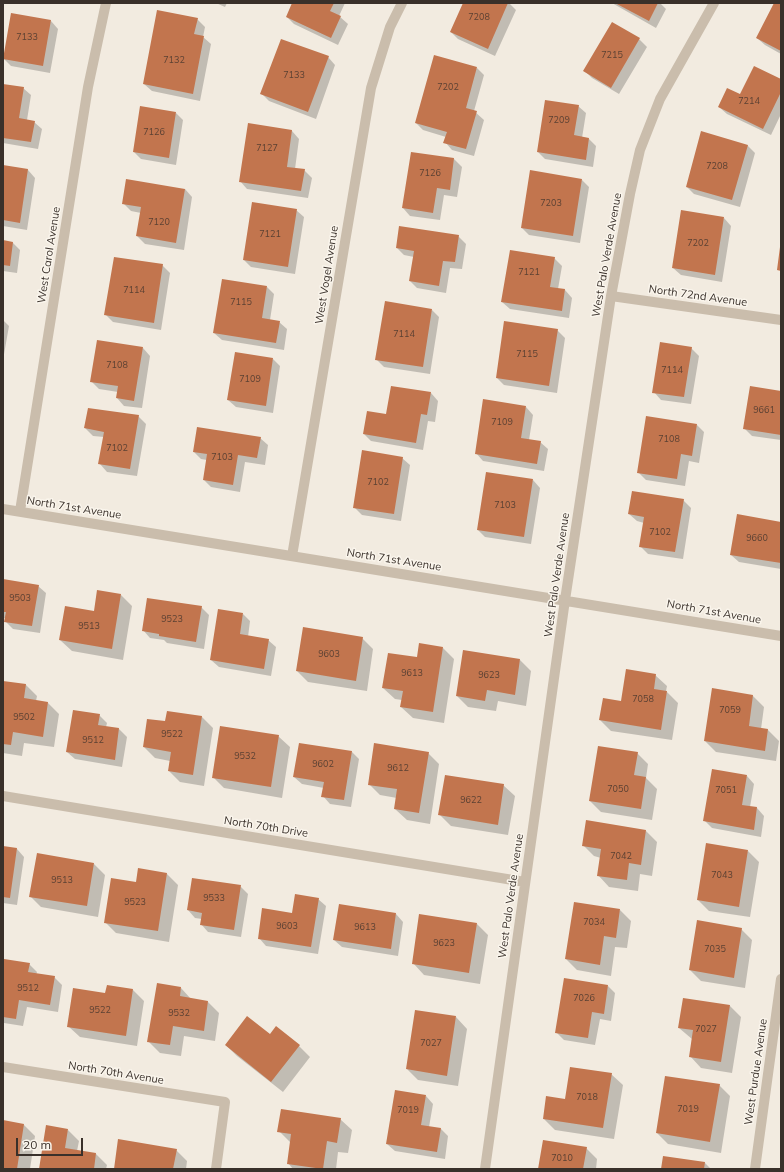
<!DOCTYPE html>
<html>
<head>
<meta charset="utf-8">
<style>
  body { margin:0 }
  #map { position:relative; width:784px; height:1172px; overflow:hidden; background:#f2ebe0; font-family:Mulish,sans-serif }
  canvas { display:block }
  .frame { position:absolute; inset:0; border:4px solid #39302a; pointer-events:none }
  .scale { position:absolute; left:16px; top:1138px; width:67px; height:18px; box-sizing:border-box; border:2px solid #39302a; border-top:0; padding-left:5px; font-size:12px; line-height:14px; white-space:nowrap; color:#39302a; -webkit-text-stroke:3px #faf5ec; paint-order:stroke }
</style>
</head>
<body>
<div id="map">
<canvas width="784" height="1172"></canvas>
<div class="frame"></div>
<div class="scale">20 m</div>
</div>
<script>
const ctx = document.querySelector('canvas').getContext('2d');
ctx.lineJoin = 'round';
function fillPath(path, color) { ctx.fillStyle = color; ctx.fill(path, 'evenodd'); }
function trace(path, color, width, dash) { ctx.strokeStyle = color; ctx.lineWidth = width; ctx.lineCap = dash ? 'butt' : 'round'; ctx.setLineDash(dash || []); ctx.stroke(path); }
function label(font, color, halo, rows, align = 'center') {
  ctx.font = font + ' Mulish,sans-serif'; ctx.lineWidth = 3; ctx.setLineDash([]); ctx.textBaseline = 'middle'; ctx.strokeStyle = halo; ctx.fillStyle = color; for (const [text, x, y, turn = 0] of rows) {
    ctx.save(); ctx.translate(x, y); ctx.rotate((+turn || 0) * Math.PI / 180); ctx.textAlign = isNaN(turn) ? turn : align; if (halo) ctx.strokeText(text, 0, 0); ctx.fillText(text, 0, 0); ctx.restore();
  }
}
fillPath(new Path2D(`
  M216,3H227L225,7Z
  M293,3H345L339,16L348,24L338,45L294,24L287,17Z
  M464,3H509L516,10L495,56L458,39L451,32Z
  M612,3H660L666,9L656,28Z
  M775,3H781V54L765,45L757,38Z
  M197,19L205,27L203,37L211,44L200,101L152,91L144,84Z
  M51,21L58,29L50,73L11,66L3,58Z
  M612,23L639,39L647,47L619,94L592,78L585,71Z
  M328,57L335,65L316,119L269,101L261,93Z
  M477,68L484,75L474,111L484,120L474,156L452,150L445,142L446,137L423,130L416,123Z
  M781,80V114L771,135L727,114L719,107L740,96Z
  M3,85L23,88L31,95L27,120L34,122L42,129L38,149L3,143Z
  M578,106L586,113L582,138L589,139L596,146L593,167L545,159L538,152Z
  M176,113L183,120L176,165L141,159L134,152Z
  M249,124L292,131L299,139L295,169L304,170L312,178L308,198L247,189L240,181Z
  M747,145L755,153L740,207L694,194L687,187Z
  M412,153L454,159L462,167L457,197L444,195L440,220L410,216L403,208Z
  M3,166L28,170L35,178L27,230L3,226Z
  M582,180L589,187L580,243L529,235L522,228Z
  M185,189L192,197L184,250L145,244L137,236L141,213L131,211L123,203Z
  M296,210L304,217L295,274L251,267L244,260Z
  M724,218L731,226L722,282L681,275L673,268Z
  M458,236L466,244L462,269L450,268L446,293L417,288L410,281L414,257L404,255L397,248Z
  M3,241L13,243L20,250L17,273L3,271Z
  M554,258L562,266L558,289L565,290L572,298L569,318L510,309L502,302Z
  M162,265L170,273L161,330L113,322L106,315Z
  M267,287L274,294L270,320L279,322L287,329L284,350L222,340L214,333Z
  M432,310L439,317L430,374L384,367L376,359Z
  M3,320L9,326L3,360Z
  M557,330L565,338L557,393L504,385L497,378Z
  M143,348L150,356L142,408L124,406L117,398L118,392L99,389L92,382Z
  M691,348L699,356L691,404L661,400L654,392Z
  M273,359L280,366L273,413L236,407L228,400Z
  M781,392V440L752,436L744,428Z
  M431,393L438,401L435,422L428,421L423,450L371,441L364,434L387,415Z
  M526,407L533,415L529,440L540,442L548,449L544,471L483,461L476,453Z
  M138,416L146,424L137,476L107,472L100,464L104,437L93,436L85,428Z
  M697,425L704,432L699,463L689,461L685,486L646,480L639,473Z
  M260,438L268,445L265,465L245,462L240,492L211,487L204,480L207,460L201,459L194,452Z
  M402,458L410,465L401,521L362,515L354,507Z
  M533,480L540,488L531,544L485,537L478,530Z
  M683,500L691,508L683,559L648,554L640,546L644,523L637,521L629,514Z
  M781,523V569L739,562L731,555Z
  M3,580L38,586L46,593L40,633L13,629L5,621L6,618H3Z
  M121,595L132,606L123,660L72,651L60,640L95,612Z
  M201,607L209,615L204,649L167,643L164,640L150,638L143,630Z
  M243,614L250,621L248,637L268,640L276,647L271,676L219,667L211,660Z
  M362,638L373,649L367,691L308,682L297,671Z
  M443,648L454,659L444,723L413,718L401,707L402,700L395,699L383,688L418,659Z
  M520,660L531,671L526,706L498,701L496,711L468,707L457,696Z
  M655,675L667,686L666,691L678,703L672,740L611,731L600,720Z
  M3,682L26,685L37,696L36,701L48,703L59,714L54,747L24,743L22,756L3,753Z
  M713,689L753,696L764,707L761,729L768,730L779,741L776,761L716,752L705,741Z
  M99,715L107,723L106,727L119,729L127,737L122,767L75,759L67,752Z
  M202,717L213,728L204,786L180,782L169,771L170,761L155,758L144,747L166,723Z
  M278,736L290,747L282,798L224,788L213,777Z
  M352,752L359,759L351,807L330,804L323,796L324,788L302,784L294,777Z
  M428,753L439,764L430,824L407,820L395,809L397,798L380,795L369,784Z
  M637,753L648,764L646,778L657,789L652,820L601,812L590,801Z
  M747,776L754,784L750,807L757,808L764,816L761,837L712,828L704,820Z
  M503,785L515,796L508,835L451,826L440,815Z
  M646,831L657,842L652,876L640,874L638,891L609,887L598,875L601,858L594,856L583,845Z
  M3,847L17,849L24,857L17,905L3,903Z
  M748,851L759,862L750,917L709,911L698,900Z
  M94,864L105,875L98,917L41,907L30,896Z
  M167,874L178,885L169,942L116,933L105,922L137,883Z
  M240,886L248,894L241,937L208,932L201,924L202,919L195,918L188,910Z
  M318,899L326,906L318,954L266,946L259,938Z
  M620,910L631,921L627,948L615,947L611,976L577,970L566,959Z
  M396,914L403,922L398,956L342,947L334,940Z
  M477,924L488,935L480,984L424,975L413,963Z
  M741,929L752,940L745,988L701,981L690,970Z
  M5,960L29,964L37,972L36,975L54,977L62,985L58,1012L27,1007L23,1026L4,1023L3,972Z
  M608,986L615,993L611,1021L600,1019L595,1045L564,1040L557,1033Z
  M181,988L191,999L208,1002L219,1013L215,1041L184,1036L181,1056L160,1053L148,1041Z
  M133,990L144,1001L137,1046L80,1037L68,1026L106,994Z
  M730,1006L741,1017L732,1073L701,1068L690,1056L692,1039L679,1028Z
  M456,1017L467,1029L458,1086L418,1080L407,1069Z
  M270,1036L299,1046L310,1057L283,1092L237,1056L226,1045Z
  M611,1074L623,1085L614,1139L555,1130L544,1119L566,1100Z
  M719,1085L730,1096L721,1153L668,1144L657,1133Z
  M426,1096L433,1104L429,1127L441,1129L448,1136L445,1159L395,1151L387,1144Z
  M340,1119L352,1130L348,1153L338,1152L336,1169H293L288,1163L291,1143L279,1131Z
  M3,1121L24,1125L35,1136L30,1169H3Z
  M68,1130L79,1141L77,1151L96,1154L107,1165L106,1169H40Z
  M586,1148L597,1159L596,1169H539Z
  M176,1150L187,1161L186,1169H115Z
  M664,1157L705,1163L711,1169H662Z`), '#0003');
fillPath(new Path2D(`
  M292,3H334L330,11L341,16L331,38L286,17Z
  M463,3H508L488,49L450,32Z
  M615,3H658L649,21Z
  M774,3H781V51L756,38Z
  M157,10L198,18L194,34L204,36L193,94L143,84Z
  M11,13L51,20L43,66L3,59Z
  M612,22L640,38L611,88L583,71Z
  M281,39L329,56L308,112L260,94Z
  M434,55L477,67L466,108L477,111L466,149L443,143L447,132L415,123Z
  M754,66L781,79V92L763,129L718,107L727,88L740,94Z
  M3,84L24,87L19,118L35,121L31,142L3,138Z
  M545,100L579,105L574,135L589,138L586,160L537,152Z
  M140,106L176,112L169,158L133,152Z
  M248,123L292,130L287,167L305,169L301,191L239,182Z
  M701,131L748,145L732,200L686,187Z
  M411,152L454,158L450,190L437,188L433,213L402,208Z
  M3,165L28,169L20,223L3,220Z
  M530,170L582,179L573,236L521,228Z
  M126,179L185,189L176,243L136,236L141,207L122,204Z
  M252,202L297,209L288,267L243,260Z
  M681,210L724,217L715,275L672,268Z
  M399,226L459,235L455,262L443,261L439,286L409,281L414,251L396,248Z
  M3,240L13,242L10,266L3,265Z
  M780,247H781V271L777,270Z
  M510,250L555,257L550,287L565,289L562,311L501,302Z
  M114,257L163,264L154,323L104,315Z
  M222,279L267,286L262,318L280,321L276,343L213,333Z
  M385,301L432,309L423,367L375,360Z
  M504,321L558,329L549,386L496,378Z
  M97,340L143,347L134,401L116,398L118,386L90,382Z
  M660,342L692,347L684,397L652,393Z
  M235,352L273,358L266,406L227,400Z
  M391,386L431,392L427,415L421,414L416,443L363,434L367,411L386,414Z
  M750,386L781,391V435L743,429Z
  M483,399L526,406L521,438L541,441L537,464L475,454Z
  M88,408L139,415L130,469L98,464L104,432L84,428Z
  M646,416L697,424L692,456L681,454L677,479L637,473Z
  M197,427L261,437L257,458L238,455L233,485L203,480L207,454L193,452Z
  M362,450L403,457L394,514L353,508Z
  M486,472L533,479L524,537L477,530Z
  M632,491L684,499L675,552L639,547L644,517L628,514Z
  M737,514L781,522V563L730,555Z
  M3,579L39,585L32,626L4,622L6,612H3Z
  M97,590L121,594L112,649L59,640L65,606L94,611Z
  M147,598L202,606L196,642L159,636V634L142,631Z
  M218,609L243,613L240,634L269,639L264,669L210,660Z
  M303,627L363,637L356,681L296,671Z
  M419,643L443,647L433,712L400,707L403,691L382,688L388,653L417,657Z
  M463,650L520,659L515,695L487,690L485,701L456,696Z
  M626,669L656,674L654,689L667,691L661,730L599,720L603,698L621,701Z
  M3,681L26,684L24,698L48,702L43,737L13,732L11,745L3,744Z
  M712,688L753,695L749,726L768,729L765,751L704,741Z
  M73,710L100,714L98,725L119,728L115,760L66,752Z
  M167,711L202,716L193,775L168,771L171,752L143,747L147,719L165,721Z
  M220,726L279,735L271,787L212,778Z
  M299,743L352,751L344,800L321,797L324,782L293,777Z
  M374,743L429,752L419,813L394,809L397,789L368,785Z
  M598,746L638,752L634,775L646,777L641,809L589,801Z
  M712,769L747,775L742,805L757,807L754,830L703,821Z
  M445,775L504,784L498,825L438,815Z
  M586,820L646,830L641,865L629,863L627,880L597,876L601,849L582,846Z
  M706,843L748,850L739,907L697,900Z
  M3,846L17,848L10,898L3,897Z
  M37,853L94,863L87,906L29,897Z
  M138,868L167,873L158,931L104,923L111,878L136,882Z
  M192,878L241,885L234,930L200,925L202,913L187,910Z
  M295,894L319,898L311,947L258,939L262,908L292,913Z
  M574,902L620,909L616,938L604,936L600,965L565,959Z
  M339,904L396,913L391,949L333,940Z
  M419,914L477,923L469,973L412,964Z
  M697,920L742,928L734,978L689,970Z
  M4,959L30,963L28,972L55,976L50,1005L19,1000L16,1019L3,1017Z
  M564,978L608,985L604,1014L592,1012L588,1038L555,1033Z
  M157,983L181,987L180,996L208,1001L204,1031L173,1026L170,1045L147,1042Z
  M107,985L133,989L126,1036L67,1027L73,988L105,993Z
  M683,998L730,1005L721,1062L689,1057L693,1030L678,1028Z
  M415,1010L456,1016L447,1076L406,1069Z
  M247,1016L270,1034L276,1026L300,1045L271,1082L225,1045Z
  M570,1067L612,1073L603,1128L543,1119L546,1096L565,1099Z
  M665,1076L720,1084L710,1142L656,1133Z
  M395,1090L426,1095L421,1125L441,1128L437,1152L386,1144Z
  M281,1109L341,1118L337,1143L327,1141L323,1169L287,1164L291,1134L277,1132Z
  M3,1120L24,1124L17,1169H3Z
  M46,1125L68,1129L65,1148L96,1153L94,1169H39Z
  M118,1139L177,1149L173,1169H114Z
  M543,1140L587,1147L583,1169H538Z
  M663,1156L705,1162L704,1169H661Z`), '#c2754e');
trace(new Path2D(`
  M611,296L781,320
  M3,509L781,636
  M20,511L88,87L106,3
  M292,556L371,88L390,27L402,3
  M3,796L525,882
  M3,1067L225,1102L216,1169
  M485,1169L565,600L611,296L630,194L640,150L660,99L714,3
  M755,1169L781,979`), '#cabdac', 10);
label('9px', '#5b4133', null, [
  ["7208",479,17],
  ["7133",27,37],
  ["7215",612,55],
  ["7132",174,60],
  ["7133",294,75],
  ["7202",448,87],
  ["7214",749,101],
  ["7209",559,120],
  ["7126",154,132],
  ["7127",267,148],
  ["7208",717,166],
  ["7126",430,173],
  ["7203",551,203],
  ["7120",159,222],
  ["7121",270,234],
  ["7202",698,243],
  ["7121",529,272],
  ["7114",134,290],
  ["7115",241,302],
  ["7114",404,334],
  ["7115",527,354],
  ["7108",117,365],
  ["7114",672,370],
  ["7109",250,379],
  ["9661",764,410],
  ["7109",502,422],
  ["7108",669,439],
  ["7102",117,448],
  ["7103",222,457],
  ["7102",378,482],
  ["7103",505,505],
  ["7102",660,532],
  ["9660",757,538],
  ["9503",20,598],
  ["9523",172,619],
  ["9513",89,626],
  ["9603",329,654],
  ["9613",412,673],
  ["9623",489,675],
  ["7058",643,699],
  ["7059",730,710],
  ["9502",24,717],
  ["9522",172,734],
  ["9512",93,740],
  ["9532",245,756],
  ["9602",323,764],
  ["9612",398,768],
  ["7050",618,789],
  ["7051",726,790],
  ["9622",471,800],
  ["7042",621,856],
  ["7043",722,875],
  ["9513",62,880],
  ["9533",214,898],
  ["9523",135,902],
  ["7034",594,922],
  ["9603",287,926],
  ["9613",365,927],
  ["9623",444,943],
  ["7035",715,949],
  ["9512",28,988],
  ["7026",584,998],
  ["9522",100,1010],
  ["9532",179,1013],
  ["7027",706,1029],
  ["7027",431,1043],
  ["7018",587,1097],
  ["7019",688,1109],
  ["7019",408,1110],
  ["7010",562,1158]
]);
label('11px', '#39302a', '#faf5ec', [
  ["West Carol Avenue",49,255,-81],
  ["West Palo Verde Avenue",607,255,-80],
  ["West Vogel Avenue",327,275,-81],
  ["North 72nd Avenue",698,296,8],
  ["North 71st Avenue",74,508,9],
  ["North 71st Avenue",394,560,9],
  ["West Palo Verde Avenue",557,575,-82],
  ["North 71st Avenue",714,612,10],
  ["North 70th Drive",266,827,9],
  ["West Palo Verde Avenue",511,896,-82],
  ["West Purdue Avenue",756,1072,-82],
  ["North 70th Avenue",116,1073,9]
]);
</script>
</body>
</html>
